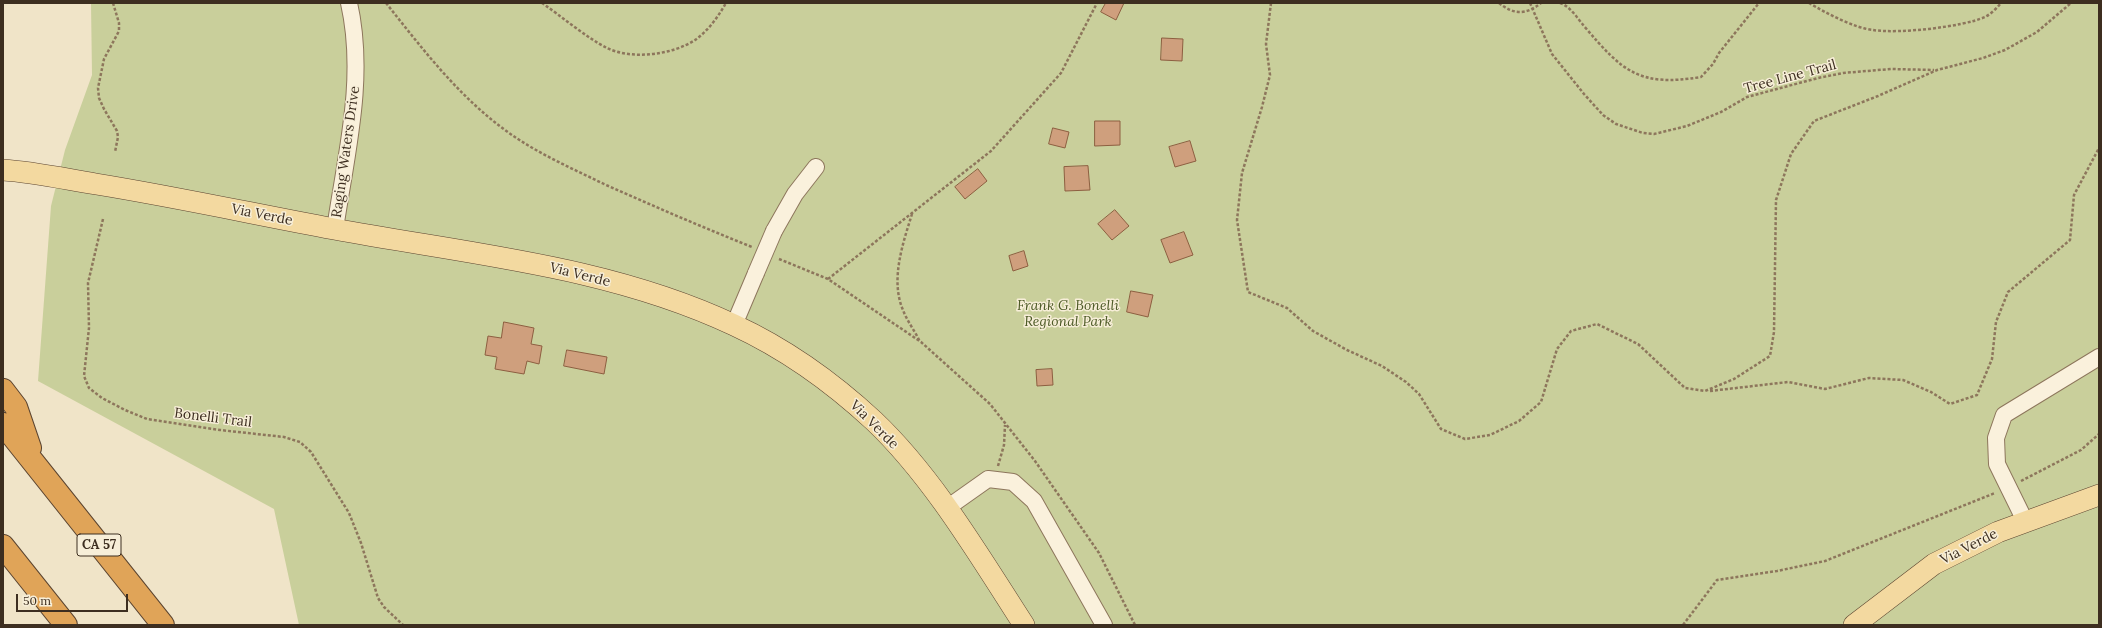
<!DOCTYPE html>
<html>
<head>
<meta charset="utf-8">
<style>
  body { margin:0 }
  #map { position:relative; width:2102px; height:628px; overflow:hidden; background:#f0e4c8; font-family:Lora,serif }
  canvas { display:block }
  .frame { position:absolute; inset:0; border:4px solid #3d2e20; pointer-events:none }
  .scale { position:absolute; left:16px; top:594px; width:112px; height:18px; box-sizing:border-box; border:2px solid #3d2e20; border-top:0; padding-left:5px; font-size:12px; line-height:14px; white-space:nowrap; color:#3d2e20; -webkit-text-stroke:3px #f7eed8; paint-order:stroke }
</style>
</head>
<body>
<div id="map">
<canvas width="2102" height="628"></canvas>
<div class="frame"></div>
<div class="scale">50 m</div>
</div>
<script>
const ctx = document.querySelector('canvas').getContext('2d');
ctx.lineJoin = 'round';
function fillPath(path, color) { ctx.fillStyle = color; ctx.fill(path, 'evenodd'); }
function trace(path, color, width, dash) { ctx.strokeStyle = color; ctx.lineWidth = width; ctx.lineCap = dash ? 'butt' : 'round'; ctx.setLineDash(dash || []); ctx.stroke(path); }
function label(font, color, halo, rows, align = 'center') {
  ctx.font = font + ' Lora,serif'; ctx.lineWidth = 3; ctx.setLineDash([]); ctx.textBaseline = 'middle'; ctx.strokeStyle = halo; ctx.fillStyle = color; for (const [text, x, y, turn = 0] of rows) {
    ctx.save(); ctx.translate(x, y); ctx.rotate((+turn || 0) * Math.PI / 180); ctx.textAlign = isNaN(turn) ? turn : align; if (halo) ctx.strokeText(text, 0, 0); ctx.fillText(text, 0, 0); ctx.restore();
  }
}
fillPath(new Path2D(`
  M91,3H2099V625H299L274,509L38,381L51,206L65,150L92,75Z`), '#c9cf9b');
const building = new Path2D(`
  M1106,3H1124L1116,20L1101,12Z
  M1162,38L1183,39L1182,61L1161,60Z
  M1095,121H1120V145L1095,146Z
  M1053,128L1069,132L1065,148L1049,144Z
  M1190,141L1196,161L1175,167L1169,147Z
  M1088,166L1090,190L1065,191L1064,167Z
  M978,169L987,181L965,199L955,187Z
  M1115,210L1129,226L1112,240L1098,224Z
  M1184,232L1193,255L1170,263L1161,240Z
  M1024,251L1028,266L1013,271L1009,256Z
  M1131,291L1153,295L1148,317L1127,312Z
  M504,322L534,328L531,344L542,346L539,364L527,361L524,374L495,369L497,357L485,355L488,336L501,338Z
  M567,350L607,357L604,374L564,366Z
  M1052,369L1053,385L1037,386L1036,370Z`);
fillPath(building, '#cf9f7d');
trace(building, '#8d5f41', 1);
const minor = new Path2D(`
  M335,229C346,154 366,78 349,3
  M774,231L795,194L816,167
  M734,325L756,273
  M947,508L988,479L1013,482L1034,501L1104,625
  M2025,521L1997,464L1996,438L2004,415L2099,357`);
const major = new Path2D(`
  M3,170C34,172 65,179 96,184C176,197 254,214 334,229C468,254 609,266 734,325C786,349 832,382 874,421C933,477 980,557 1024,625
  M1854,625L1934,564L1998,532L2099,495`);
const highway = new Path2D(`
  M3,390L16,407L30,448
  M3,424L163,625
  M3,546L66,625`);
trace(minor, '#8d765c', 18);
trace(major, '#5b4430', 22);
trace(highway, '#5b4430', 24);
trace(new Path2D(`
  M113,3L119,23V31L104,59L98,88L99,98L104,109L117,131L118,137L115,152
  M386,3C421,47 456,93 501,127C532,151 569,167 604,184C653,206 702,227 752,247
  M542,3C561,16 587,38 607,48C632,60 672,55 695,40C708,31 718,17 726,3
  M1271,3L1266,44L1270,75L1262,107L1242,173L1237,220L1248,292L1287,308L1313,331L1347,350L1382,366L1406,382L1419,394L1441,429L1465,439L1490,435L1519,421L1541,402L1557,349L1571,331L1597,324L1638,344L1685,388L1705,391L1734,379L1770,356L1774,332L1776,200L1791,154L1814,121L1878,96L1937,70L1983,58L2005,50L2037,32L2071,3
  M1499,3C1514,15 1526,15 1541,3
  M1530,3L1552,54L1584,94L1603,115L1616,124L1643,133L1654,134L1687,126L1721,112L1747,97L1818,78L1843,73L1891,69L1934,70
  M1560,3C1570,6 1578,19 1584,26C1623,72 1639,87 1701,77L1713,64L1719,53L1759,3
  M1809,3C1826,13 1854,28 1873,30C1899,34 1962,27 1985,17C1991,14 1997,8 2001,3
  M912,214C903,243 890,280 903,310C907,321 915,331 920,342
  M103,219L88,283L89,328L84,376L89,388L102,398L125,410L147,419L220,430L284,437L300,442L311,452L349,513L361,543L378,598L384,607L403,625
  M779,259L828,279L921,342L990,404L1035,461L1099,553L1135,625
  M828,279L991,151L1061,73L1097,3
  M1710,391L1788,382L1825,389L1869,378L1903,380L1931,392L1950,404L1977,395L1992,359L1996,322L2008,292L2070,240L2074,195L2099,148
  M998,466L1004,445L1005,425
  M2021,481L2081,450L2099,434
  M1683,625L1717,580L1777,571L1825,561L1995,493`), '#8d765c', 2.5, [3, 2]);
trace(minor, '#faf1dc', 16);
trace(major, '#f3d9a0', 21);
trace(highway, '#e0a458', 22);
const minorBridge = new Path2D(`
  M756,273L774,231`);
trace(minorBridge, '#8d765c', 18, []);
trace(minorBridge, '#faf1dc', 16);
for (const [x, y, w] of [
  [99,545,44]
]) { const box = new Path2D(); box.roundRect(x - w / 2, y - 11, w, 22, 3); ctx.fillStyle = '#f7eed8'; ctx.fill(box); trace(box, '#3d2e20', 1); }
label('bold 13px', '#3d2e20', null, [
  ["CA 57",99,545]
]);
label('14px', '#3d2e20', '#f7eed8', [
  ["Tree Line Trail",1790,77,-15],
  ["Raging Waters Drive",346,152,-82],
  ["Via Verde",262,215,11],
  ["Via Verde",580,275,14],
  ["Bonelli Trail",213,418,7],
  ["Via Verde",874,425,45],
  ["Via Verde",1969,547,-27]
]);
label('italic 14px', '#4d5a26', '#f7eed8', [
  ["Frank G. Bonelli",1068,306],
  ["Regional Park",1068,322]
]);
</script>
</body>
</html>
